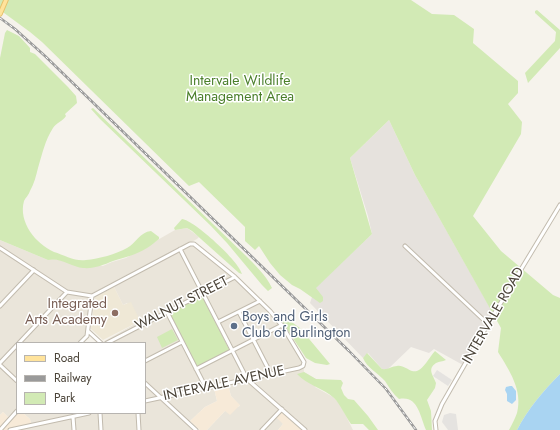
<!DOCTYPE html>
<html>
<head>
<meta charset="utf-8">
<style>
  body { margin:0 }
  #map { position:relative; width:560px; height:430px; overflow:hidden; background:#f6f3ec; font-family:Jost,sans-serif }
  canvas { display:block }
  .legend { position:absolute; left:16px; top:342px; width:130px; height:72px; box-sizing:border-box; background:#fff; border:1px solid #b7b4b0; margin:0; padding:5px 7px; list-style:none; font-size:12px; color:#4b4439 }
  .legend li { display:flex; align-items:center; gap:8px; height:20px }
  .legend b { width:20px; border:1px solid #b7b4b0 }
</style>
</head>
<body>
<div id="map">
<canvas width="560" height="430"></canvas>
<ul class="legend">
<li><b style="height:5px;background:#ffe39c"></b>Road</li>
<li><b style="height:5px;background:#9a9a9a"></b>Railway</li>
<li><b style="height:11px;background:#d2eab5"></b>Park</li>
</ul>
</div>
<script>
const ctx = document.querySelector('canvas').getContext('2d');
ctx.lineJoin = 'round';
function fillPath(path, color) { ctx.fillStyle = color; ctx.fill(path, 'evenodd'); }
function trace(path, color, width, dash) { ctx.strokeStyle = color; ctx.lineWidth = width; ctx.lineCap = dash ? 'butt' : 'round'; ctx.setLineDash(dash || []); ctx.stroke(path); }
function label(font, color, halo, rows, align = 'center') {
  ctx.font = font + ' Jost,sans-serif'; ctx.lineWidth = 3; ctx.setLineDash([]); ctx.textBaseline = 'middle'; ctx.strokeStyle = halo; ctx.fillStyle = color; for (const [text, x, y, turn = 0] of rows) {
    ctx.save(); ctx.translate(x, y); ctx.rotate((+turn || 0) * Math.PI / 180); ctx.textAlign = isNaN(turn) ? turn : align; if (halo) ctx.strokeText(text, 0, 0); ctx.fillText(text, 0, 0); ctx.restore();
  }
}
fillPath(new Path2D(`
  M187,228L199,237L197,239L178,249L202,296L169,314L197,367L231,350L245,377L213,384L217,401L205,407L187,424L194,430H18L31,423L30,419L23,413H145V343H101L140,321L127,303L123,305L112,283L93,293L90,297L86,335L78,343H17V409L8,417L3,412L0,415V240L48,260L53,259L103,266L112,262L126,258L175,230Z
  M192,245L195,246L230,274L271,315L282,328L303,362L304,372L316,379L315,387L333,397L340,404L353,430H308L248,376L183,250Z
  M246,381L281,412L283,424L278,430H207L225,411L240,406L231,396L228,385Z`), '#eae5da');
fillPath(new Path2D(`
  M228,385L231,396L240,405L230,415L225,411L207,430H200L190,421L205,407L217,401L214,388Z
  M3,412L8,417L17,413H23L30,419L31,423L18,430H0V415Z
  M281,412L302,430H278L283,424L276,417Z`), '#f7ead8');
fillPath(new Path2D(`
  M389,120L415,175L493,313L463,365L434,349L429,353L411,347L387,370L382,369L368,353L363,358L310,303L315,288L372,234L368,216L350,158Z`), '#e6e2dd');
fillPath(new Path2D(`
  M114,287L123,305L131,302L140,321L103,340L91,329L95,297Z`), '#efe8d6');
fillPath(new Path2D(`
  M0,0H411L432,14L454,15L474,29L473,43L518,81V93L508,104L522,122L521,134L473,216L501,251L553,295L560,298V374C543,391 528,409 517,430H509C512,424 515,419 517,413C523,390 509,370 498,352L501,328L415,175L389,120L350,158L372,234L316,288L323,297V301L320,303L300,289L292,285L280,275L270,263L259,246L255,250L245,241V227L199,182L189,186L42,42L30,32L0,10Z
  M537,10L560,30V48L528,83L525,73L555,41L556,32L535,13V11Z
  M7,30L19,36L30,48V52L35,54L68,87L76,96L77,103L65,114L66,116C63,121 56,123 53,128C45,140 42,155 38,168C36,176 34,184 30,191C29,195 25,198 24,201C18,222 36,244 54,252C64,255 76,262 86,260C99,259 116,254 127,248C136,243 140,232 151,231L159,237V239C155,242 152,245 147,248C135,255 126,257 113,261C103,265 94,269 83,268C72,267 60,257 48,260L0,240V58L5,33Z
  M93,108L245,255C255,265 266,275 272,288L268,291L262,285L227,243L211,226L100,119L91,109Z
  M182,219C194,220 240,262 242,274L239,273L192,231L187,228L175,230L174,228Z
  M202,296L230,351L197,367L169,313Z
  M279,313L300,328L330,364L327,365L315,363L306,358L277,314Z
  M172,329L178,340L162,348L157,337Z
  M435,351L446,360C442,362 440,361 436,363C427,369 433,375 436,383L435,388L427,400L431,411L432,430H426C420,416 418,395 399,399C393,394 389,387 385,381C378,373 367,368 363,358L367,353L382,369C388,370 392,366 397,366C403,365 408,370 412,371C422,374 429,357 435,351Z
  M304,372L316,379L341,380L343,383L341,388L344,395L348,399L354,400L368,416L378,430H369L363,424H351C345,416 341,405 334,398C323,388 307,385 297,374Z`), '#d2eab5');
fillPath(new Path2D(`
  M437,370L452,380L448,386L433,376Z
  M450,413L456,414L458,430H448L442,422L444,415Z`), '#e5e3e0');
fillPath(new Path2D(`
  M560,374V430H517C528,409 543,391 560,374Z
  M510,386H512L516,391V400L512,404L507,401V394L505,390L506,387Z`), '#a9d4f2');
const minor = new Path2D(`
  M405,246L488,324
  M0,248L67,292L92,296L190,244H194L235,277L270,311L283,327L304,362L303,366L299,368L145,401
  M180,249L247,379L305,430
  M0,306L34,270
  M167,312L206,388
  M239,312L271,374
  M218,322L260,301
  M88,331L101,343
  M19,343L67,292
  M80,343L87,336L92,296
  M107,343L235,277
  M145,361L182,342
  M0,363L17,345
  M0,365L17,381
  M196,369L282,325
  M145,383L196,430
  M100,413L101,430
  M138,413L139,430
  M73,417L74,430
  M0,430L17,411
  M10,430L89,413
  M262,430L282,409
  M436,430L435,421L442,404L488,324L560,205`);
const major = new Path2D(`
  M0,14L6,0`);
trace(minor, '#c2bbae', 5);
trace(major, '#e6c16a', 5.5);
trace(minor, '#fff', 3);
trace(major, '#ffe39c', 3.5);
const rail = new Path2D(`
  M0,18L15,29L45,56L349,351L386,389L416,430`);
trace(rail, '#9a9a9a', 2.5);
trace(rail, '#fff', 1, [3]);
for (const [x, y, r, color] of [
  [115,313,4,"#8d6e63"],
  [234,326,4,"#5c6f8a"]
]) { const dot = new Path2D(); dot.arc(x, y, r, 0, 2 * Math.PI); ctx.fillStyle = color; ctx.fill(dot); trace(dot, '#fff', 1.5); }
label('14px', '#4a7f2a', '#fff', [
  ["Intervale Wildlife",240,82],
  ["Management Area",240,98]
]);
label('14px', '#4b4439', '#fff', [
  ["WALNUT STREET",182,304,-27],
  ["INTERVALE ROAD",494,316,-60],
  ["INTERVALE AVENUE",224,384,-12]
]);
label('14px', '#785e54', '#fff', [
  ["Integrated",107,305],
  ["Arts Academy",107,321]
], 'right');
label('14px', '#4e5e75', '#fff', [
  ["Boys and Girls",242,318],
  ["Club of Burlington",242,334]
], 'left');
</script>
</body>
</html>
